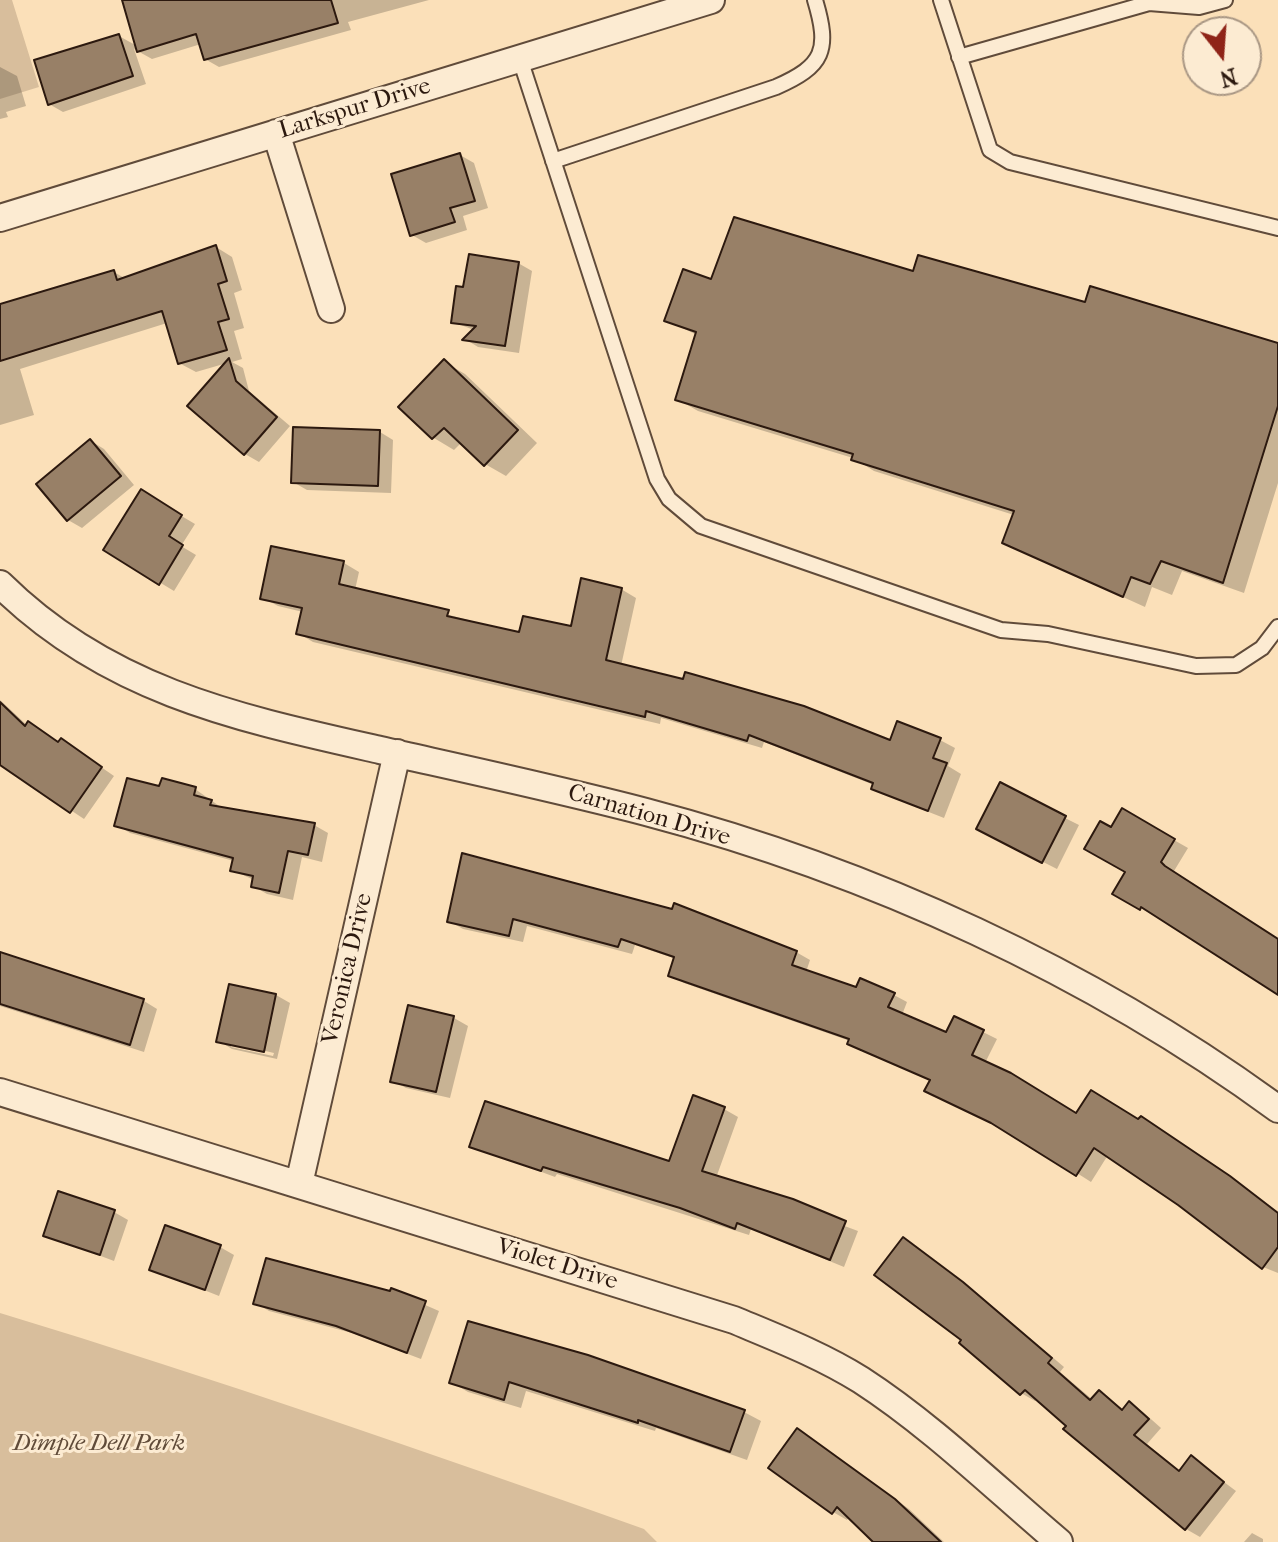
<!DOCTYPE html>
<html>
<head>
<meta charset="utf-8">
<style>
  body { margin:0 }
  #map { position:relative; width:1278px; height:1542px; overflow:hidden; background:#fbe0b9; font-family:"IM FELL French Canon",serif }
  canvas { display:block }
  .north { position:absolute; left:1182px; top:16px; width:80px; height:80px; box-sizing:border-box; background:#fcebd2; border:2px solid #a99784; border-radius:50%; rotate:163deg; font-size:22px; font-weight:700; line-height:32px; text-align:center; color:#2c190f }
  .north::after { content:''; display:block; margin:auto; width:28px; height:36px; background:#8f2418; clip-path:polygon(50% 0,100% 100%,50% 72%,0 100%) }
</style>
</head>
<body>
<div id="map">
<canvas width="1278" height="1542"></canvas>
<div class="north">N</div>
</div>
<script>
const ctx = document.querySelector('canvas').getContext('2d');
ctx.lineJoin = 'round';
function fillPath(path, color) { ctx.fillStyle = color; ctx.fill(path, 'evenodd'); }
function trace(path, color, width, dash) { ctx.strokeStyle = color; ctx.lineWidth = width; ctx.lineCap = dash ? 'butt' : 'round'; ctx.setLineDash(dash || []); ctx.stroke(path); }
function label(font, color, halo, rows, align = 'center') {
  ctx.font = font + ' "IM FELL French Canon",serif'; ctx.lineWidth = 6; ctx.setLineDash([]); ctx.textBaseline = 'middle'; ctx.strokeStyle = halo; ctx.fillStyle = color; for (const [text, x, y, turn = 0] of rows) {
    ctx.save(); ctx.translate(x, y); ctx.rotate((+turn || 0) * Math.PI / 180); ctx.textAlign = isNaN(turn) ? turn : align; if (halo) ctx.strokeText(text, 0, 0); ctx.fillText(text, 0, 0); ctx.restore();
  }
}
fillPath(new Path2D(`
  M0,0H12L39,87L0,99Z
  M0,1313C217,1379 430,1453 644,1529L657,1542H0Z`), '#d8be9c');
fillPath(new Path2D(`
  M131,0H429L348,22L351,30L219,67L205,59L201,44L152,59L134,49L146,84L63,112L49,104L119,36L137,46Z
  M0,67L17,76L26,106L6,112L8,117L0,119Z
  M460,155L474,163L488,208L463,216L467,230L426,243L412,235Z
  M216,247L232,257L242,290L234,293L244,328L234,331L242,359L232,362L243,368L249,391L290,426L259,462L245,454L227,363L196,372L179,363L167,323L20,369L34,415L0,425V313L114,272L126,279Z
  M518,263L532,271L519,353L478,347L465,339L474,330L453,322L465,289Z
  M914,274L1086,305L1278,345V483L1244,593L1182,571L1172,595L1152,587L1145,607L1004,543L1014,515L874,471L853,458L698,411L677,399L697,335L666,320L712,281Z
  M444,362L465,374L537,443L506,476L485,464L462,442L454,450L434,438L401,407Z
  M380,432L393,440L391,493L307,490L293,482Z
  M91,441L104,449L134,485L82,528L68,520Z
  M141,492L195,524L181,546L196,555L174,591L106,550Z
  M273,548L344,563L359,572L355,590L521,634L572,629L621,589L636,598L621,666L891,743L940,740L955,748L948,766L961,774L944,818L888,796L873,788L874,785L764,742L762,748L661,718L660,724L313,642L298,633L303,612L278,606L263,598Z
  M0,700L28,726L75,749L114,776L84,819L0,763Z
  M161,789H195L225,810L314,825L328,833L322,862L302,857L293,900L267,894L253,886L254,880L232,870L234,861L130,833L117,825Z
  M1123,811L1188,848L1174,871L1179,876L1278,940V994L1156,914L1154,916L1115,893L1127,871L1111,830Z
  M1065,818L1079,825L1057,869L992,836Z
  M464,856L796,952L810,960L806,972L858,989L894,995L907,1002L902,1015L947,1035L983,1032L997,1039L985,1063L1077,1115L1155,1126L1278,1212V1273L1263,1267L1180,1203L1108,1155L1091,1182L931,1080L850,1041L684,983L670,975L676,959L635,945L632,954L527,926L523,942L463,929L449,921Z
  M2,955L144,1001L157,1009L144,1052L0,1006Z
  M231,986L276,995L290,1003L277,1059L232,1049L219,1041ZM231,1043L274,1053L273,1056L231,1047Z
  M410,1008L454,1018L468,1026L450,1098L406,1088L393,1081Z
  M724,1109L738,1117L716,1178L858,1231L844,1267L751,1229L749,1235L557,1174L555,1177L472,1146L670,1163Z
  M114,1212L128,1220L114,1261L45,1235Z
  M220,1247L234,1255L219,1296L151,1269Z
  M917,1247L977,1293L1064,1367L1060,1372L1093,1400L1099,1393L1124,1410L1129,1404L1143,1412L1161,1428L1147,1444L1181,1472L1192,1458L1236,1491L1200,1537L1186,1529L1038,1398L1035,1401L1021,1393L964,1340Z
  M393,1291L439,1311L421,1359L352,1333L269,1311L256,1303L391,1294Z
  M469,1324L744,1412L761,1421L747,1460L656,1428L655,1431L526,1391L521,1408L468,1392L451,1382Z
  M811,1439L909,1509L944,1542H876L849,1517L847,1520L833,1512Z
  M1252,1533L1263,1539V1542H1244Z`), '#0003');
const building = new Path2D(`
  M122,0H331L338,23L204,60L196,34L137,52Z
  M119,34L133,76L48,105L34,60Z
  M460,153L475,201L450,208L455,222L410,236L391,174Z
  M734,217L913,271L918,255L1085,302L1090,286L1278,343V406L1223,583L1161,561L1150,584L1131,577L1123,597L1002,543L1014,511L851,460L853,454L675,400L696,332L664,321L683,269L711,279Z
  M216,245L227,281L218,284L229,319L218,322L227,350L178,364L162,311L0,361V304L114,270L117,280Z
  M469,254L519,262L505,346L462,340L476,326L451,323L456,286L463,287Z
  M229,358L236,381L277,417L244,455L187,406Z
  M444,359L518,430L484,466L444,428L432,439L398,407Z
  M293,427L380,430L378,486L291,483Z
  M90,439L121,476L67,521L36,484Z
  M141,489L182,515L169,536L183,545L159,585L103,550Z
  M271,546L344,561L339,584L449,610L447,616L519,632L523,616L571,626L581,578L622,588L606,660L683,679L685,672L804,706L890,740L897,721L941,738L933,758L947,763L928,811L871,789L873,783L749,735L747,741L646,711L645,717L296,634L302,608L260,599Z
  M0,702L25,726L28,721L58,742L61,738L102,767L70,813L0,765Z
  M127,778L159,786L162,778L196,787L194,795L212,800L210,805L315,823L308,855L288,851L279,893L251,887L253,876L230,871L233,858L114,826Z
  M1000,782L1066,816L1042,863L976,829Z
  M1122,808L1175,839L1161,862L1165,866L1278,939V995L1141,907L1140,910L1112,894L1125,872L1084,849L1100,821L1111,827Z
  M462,853L672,909L674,903L797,951L792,965L856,987L860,978L895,993L888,1007L946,1032L954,1016L984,1030L972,1055L1011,1073L1076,1113L1091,1090L1138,1119L1141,1116L1230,1176L1278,1213V1247L1262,1269L1178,1205L1094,1148L1076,1176L991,1123L924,1091L930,1080L847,1044L849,1039L668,976L674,957L621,939L618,947L513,919L509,936L447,922Z
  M0,952L144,999L130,1045L0,1004Z
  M229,984L276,994L264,1052L216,1042Z
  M408,1005L454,1016L436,1092L390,1082Z
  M693,1095L725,1107L702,1171L793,1199L846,1221L830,1260L737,1223L735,1229L680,1208L543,1167L541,1171L469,1147L485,1101L669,1161Z
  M58,1191L115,1210L100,1255L43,1236Z
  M165,1225L221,1245L205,1290L149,1270Z
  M903,1237L963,1282L1052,1358L1048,1363L1090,1400L1099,1390L1122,1410L1129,1401L1149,1419L1134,1435L1179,1471L1191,1455L1224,1482L1185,1530L1063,1429L1066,1426L1025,1390L1020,1395L959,1343L961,1340L874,1275Z
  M266,1258L390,1291L391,1288L426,1301L407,1353L336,1326L253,1304Z
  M468,1321L588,1355L745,1410L730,1452L638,1420V1423L509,1382L504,1400L449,1383Z
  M797,1428L895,1499L941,1542H873L837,1507L832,1514L768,1468Z`);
fillPath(building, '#988067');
trace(building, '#2c190f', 2);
const lane = new Path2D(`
  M941,0L990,150L1010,162L1278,228
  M959,57L1149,3L1199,7L1225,0
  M520,59L657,479L669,499L701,526L1001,630L1048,634L1196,666L1236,665L1262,648L1278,627
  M553,161L776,87C824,66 830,50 815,0`);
const street = new Path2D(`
  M276,133L331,309
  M0,218L711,0
  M0,584C108,691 238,718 380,750C469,770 558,789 646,812C870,871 1091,972 1278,1109
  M0,1092L734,1320C777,1338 821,1355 861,1380C932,1426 995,1488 1059,1542
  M299,1184L397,753`);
trace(lane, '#604b3a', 18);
trace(street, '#604b3a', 30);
trace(lane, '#fcebd2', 14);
trace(street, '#fcebd2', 26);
label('24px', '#2c190f', '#fcebd2', [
  ["Larkspur Drive",355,109,-17],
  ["Carnation Drive",649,816,16],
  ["Veronica Drive",348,969,-77],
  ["Violet Drive",557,1265,17]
]);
label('italic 24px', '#604b39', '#fcebd2', [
  ["Dimple Dell Park",99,1444]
]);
</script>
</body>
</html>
